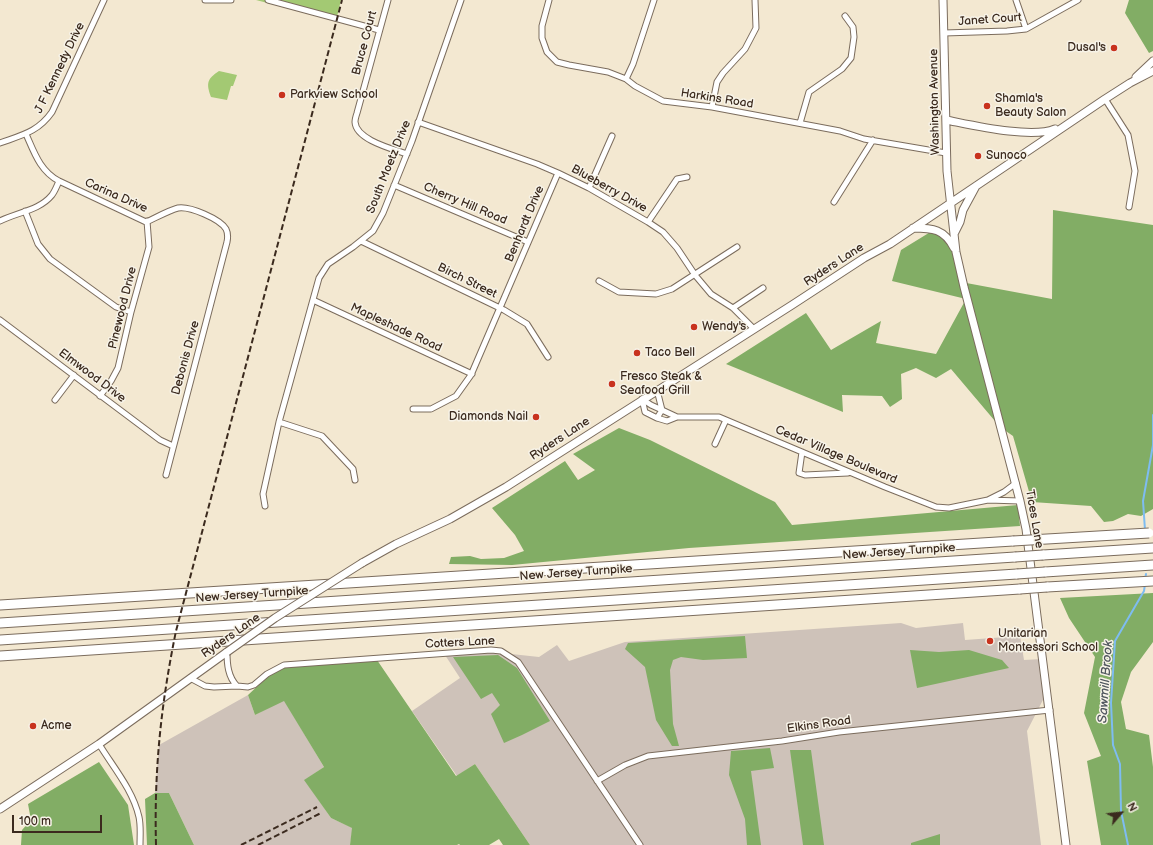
<!DOCTYPE html>
<html>
<head>
<meta charset="utf-8">
<style>
  body { margin:0 }
  #map { position:relative; width:1153px; height:845px; overflow:hidden; background:#f3e8d1; font-family:"Balsamiq Sans",sans-serif }
  canvas { display:block }
  .north { position:absolute; left:1101px; top:793px; width:40px; height:40px; -webkit-text-stroke:3px #f7f3e8; paint-order:stroke; rotate:62deg; font-size:11px; font-weight:700; line-height:16px; text-align:center; color:#3b2a1e }
  .north::after { content:''; display:block; margin:auto; width:14px; height:18px; background:#3b2a1e; clip-path:polygon(50% 0,100% 100%,50% 72%,0 100%) }
  .scale { position:absolute; left:12px; top:815px; width:90px; height:18px; box-sizing:border-box; border:2px solid #3b2a1e; border-top:0; padding-left:5px; font-size:12px; line-height:14px; white-space:nowrap; color:#3b2a1e; -webkit-text-stroke:3px #f7f3e8; paint-order:stroke }
</style>
</head>
<body>
<div id="map">
<canvas width="1153" height="845"></canvas>
<div class="north">N</div>
<div class="scale">100 m</div>
</div>
<script>
const ctx = document.querySelector('canvas').getContext('2d');
ctx.lineJoin = 'round';
function fillPath(path, color) { ctx.fillStyle = color; ctx.fill(path, 'evenodd'); }
function trace(path, color, width, dash) { ctx.strokeStyle = color; ctx.lineWidth = width; ctx.lineCap = dash ? 'butt' : 'round'; ctx.setLineDash(dash || []); ctx.stroke(path); }
function label(font, color, halo, rows, align = 'center') {
  ctx.font = font + ' "Balsamiq Sans",sans-serif'; ctx.lineWidth = 3; ctx.setLineDash([]); ctx.textBaseline = 'middle'; ctx.strokeStyle = halo; ctx.fillStyle = color; for (const [text, x, y, turn = 0] of rows) {
    ctx.save(); ctx.translate(x, y); ctx.rotate((+turn || 0) * Math.PI / 180); ctx.textAlign = isNaN(turn) ? turn : align; if (halo) ctx.strokeText(text, 0, 0); ctx.fillText(text, 0, 0); ctx.restore();
  }
}
fillPath(new Path2D(`
  M901,623L916,628L963,623L965,640L1020,636L1024,660L1042,659L1046,694L1027,731L1041,845H530L475,764L457,776L412,711L460,678L445,655L493,652L539,657L557,645L569,661L625,642Z
  M248,695L255,715L284,700L324,767L305,780L331,818L353,828L350,845H194L169,793H155L159,745Z`), '#cec2b9');
fillPath(new Path2D(`
  M256,0H341L336,21Z
  M219,71L237,75L233,86H231L227,100L211,97C206,83 207,79 219,71Z`), '#a3c973');
fillPath(new Path2D(`
  M1129,0H1153V51L1149,53L1125,13Z
  M1053,210L1153,225V509L1141,516L1128,514L1113,521L1104,522L1091,506L1032,502L1013,436L1000,427L951,369L936,378L916,368L901,374L902,399L890,407L882,396L842,395L843,412L726,364L806,313L831,350L881,321L876,343L936,354L966,299L892,281L901,250L932,231L954,245L961,282L1052,299Z
  M619,428L650,440L775,502L792,525L1018,505L1020,526L689,548L512,565L449,564L451,557L470,556L481,559L504,558L524,551L515,535L492,508L565,461L578,480L595,470L573,454Z
  M1153,593V642L1131,672L1121,702L1126,729L1149,735L1153,767V845H1101L1087,761L1101,756L1084,713L1095,657L1069,618L1060,598Z
  M745,636L747,658L703,660L681,657L673,660L670,670L673,724L679,746H672L656,720L645,667L625,649L628,643Z
  M910,650L939,652L969,650L1002,660L1009,668L917,688Z
  M498,655L517,668L550,721L522,735L504,743L491,714L500,705L492,693L481,699L453,657Z
  M377,660L456,776L475,764L530,845H503L499,839L489,845H460L459,844L457,845H350L352,828L331,818L304,780L324,767L284,701L255,715L248,695L278,667Z
  M770,748L774,768L751,771L761,845H747L745,819L729,775L731,751Z
  M790,750H811L824,845H803Z
  M99,762L128,805L134,845H21L22,830L31,820L28,804Z
  M155,793H169L194,845H147L145,799Z
  M940,834V845H911V843Z`), '#82ad65');
trace(new Path2D(`
  M1153,415V445
  M1145,530L1143,501L1153,445
  M1145,580L1146,574
  M1128,845L1121,811L1120,764L1113,745L1111,703L1115,641L1144,591L1145,584`), '#7ebcf1', 2);
const street = new Path2D(`
  M205,0H231
  M268,0L379,30
  M388,0L357,113C356,116 355,120 355,122C356,140 393,149 407,154
  M549,0L542,26V38L547,52L557,62L569,65L608,72L626,79L635,86L663,101L712,107L840,131L864,139L946,153
  M1016,0L1026,29
  M944,33L1007,31L1026,29L1078,0
  M626,79L633,64L654,0
  M1105,99L1128,135L1135,171L1129,207
  M712,107L717,82L723,73L745,49L756,28L755,0
  M418,122L537,164L558,173L589,188L648,222L663,232L677,248L695,275L711,294L733,308L754,329
  M800,123L809,92L842,69L851,58L854,37L853,27L845,16
  M26,134C34,152 40,171 59,181L146,222C155,218 170,210 178,208C190,206 220,219 226,229C228,233 228,237 227,242L166,475
  M0,143C22,135 38,132 52,112L104,0
  M394,185L528,242
  M589,188L612,136
  M834,202L873,140
  M25,211L38,244L50,259L116,307L131,312
  M0,221C17,212 39,211 52,195C55,191 57,186 59,181
  M648,222L677,179L687,177
  M361,241L504,310L527,324L548,357
  M599,281L619,292L656,294L672,289L737,247
  M313,300L472,374
  M733,308L763,288
  M0,320L160,440L173,446
  M657,390L662,410L677,417
  M100,396L111,381L118,368L131,312L149,247L147,221
  M642,399L645,412L657,418L667,421L677,417H719L885,487L936,507L949,508L988,500
  M642,399L651,405L662,410L657,418
  M55,400L74,375
  M413,409H431L456,396L471,375L558,173
  M279,422L322,436L353,469L355,480
  M715,444L726,420
  M802,452L799,473L805,475L848,473
  M1016,483L1004,492L988,500L1020,501
  M265,506L263,494L279,422L319,278L328,264L353,247L373,231L383,213L412,141L461,0
  M227,652C227,664 228,677 237,686
  M190,678L205,686L214,687L237,686L248,687L254,685L267,674L284,665L491,650L501,651L518,662L640,845
  M99,744C113,767 133,790 139,817C141,826 140,836 140,845
  M597,781L625,765L648,756L782,741L839,732L1050,710`);
const secondary = new Path2D(`
  M943,0L947,171L956,252L964,287L1020,501L1026,529L1066,845
  M1136,77L1153,61
  M946,120C972,125 1031,139 1055,129
  M913,228C933,228 944,229 954,248
  M954,234L960,222L963,210L976,186
  M362,563L396,544L450,519L506,487L792,305L864,258L890,244L1105,99L1130,83L1153,71
  M0,809L99,744L227,652`);
const highway = new Path2D(`
  M1043,555L1153,548
  M1045,572L1153,565
  M1047,587L1153,581
  M0,605L1013,541
  M0,623L1015,557
  M0,640L1017,574
  M0,656L1020,589`);
trace(street, '#7b6c5d', 7);
trace(secondary, '#7b6c5d', 9);
trace(highway, '#7b6c5d', 11);
trace(street, '#fff', 5);
trace(secondary, '#fff', 7);
trace(highway, '#fff', 9);
trace(new Path2D(`
  M156,845C154,770 161,704 176,631L342,0
  M241,845L317,807
  M258,845L321,813`), '#3b2a1e', 2, [6, 3]);
const secondaryBridge = new Path2D(`
  M227,652L275,618L362,563`);
const highwayBridge = new Path2D(`
  M1013,541L1149,533
  M1015,557L1043,555
  M1017,574L1045,572
  M1020,589L1047,587`);
trace(secondaryBridge, '#7b6c5d', 9, []);
trace(highwayBridge, '#7b6c5d', 11, []);
trace(secondaryBridge, '#fff', 7);
trace(highwayBridge, '#fff', 9);
for (const [x, y, r, color] of [
  [1114,48,4,"#c8321e"],
  [282,95,4,"#c8321e"],
  [987,106,4,"#c8321e"],
  [978,156,4,"#c8321e"],
  [694,327,4,"#c8321e"],
  [637,353,4,"#c8321e"],
  [612,384,4,"#c8321e"],
  [536,417,4,"#c8321e"],
  [990,641,4,"#c8321e"],
  [33,726,4,"#c8321e"]
]) { const dot = new Path2D(); dot.arc(x, y, r, 0, 2 * Math.PI); ctx.fillStyle = color; ctx.fill(dot); trace(dot, '#f7f3e8', 1.5); }
label('12px', '#3b2a1e', '#f7f3e8', [
  ["Janet Court",990,20,-4],
  ["Bruce Court",365,43,-75],
  ["J F Kennedy Drive",60,68,-64],
  ["Harkins Road",717,99,9],
  ["Washington Avenue",935,102,-91],
  ["South Moetz Drive",389,167,-68],
  ["Blueberry Drive",609,189,29],
  ["Carina Drive",116,196,24],
  ["Cherry Hill Road",465,204,23],
  ["Benhardt Drive",525,224,-67],
  ["Ryders Lane",834,265,-33],
  ["Birch Street",467,281,26],
  ["Pinewood Drive",123,308,-76],
  ["Mapleshade Road",396,328,25],
  ["Debonis Drive",186,358,-75],
  ["Elmwood Drive",92,376,37],
  ["Ryders Lane",560,439,-33],
  ["Cedar Village Boulevard",836,455,23],
  ["Tices Lane",1034,519,80],
  ["New Jersey Turnpike",899,552,-4],
  ["New Jersey Turnpike",576,573,-4],
  ["New Jersey Turnpike",252,595,-4],
  ["Ryders Lane",231,636,-35],
  ["Cotters Lane",460,643,-3],
  ["Elkins Road",819,725,-8]
]);
label('12px', '#3b2a1e', '#f7f3e8', [
  ["Dusal's",1106,48,"right"],
  ["Parkview School",290,95],
  ["Shamla's",995,99],
  ["Beauty Salon",995,113],
  ["Sunoco",986,156],
  ["Wendy's",702,327],
  ["Taco Bell",645,353],
  ["Fresco Steak &",620,377],
  ["Seafood Grill",620,391],
  ["Diamonds Nail",528,417,"right"],
  ["Unitarian",998,634],
  ["Montessori School",998,648],
  ["Acme",41,726]
], 'left');
label('italic 13px', '#4f565d', '#f7f3e8', [
  ["Sawmill Brook",1106,682,-86]
]);
</script>
</body>
</html>
